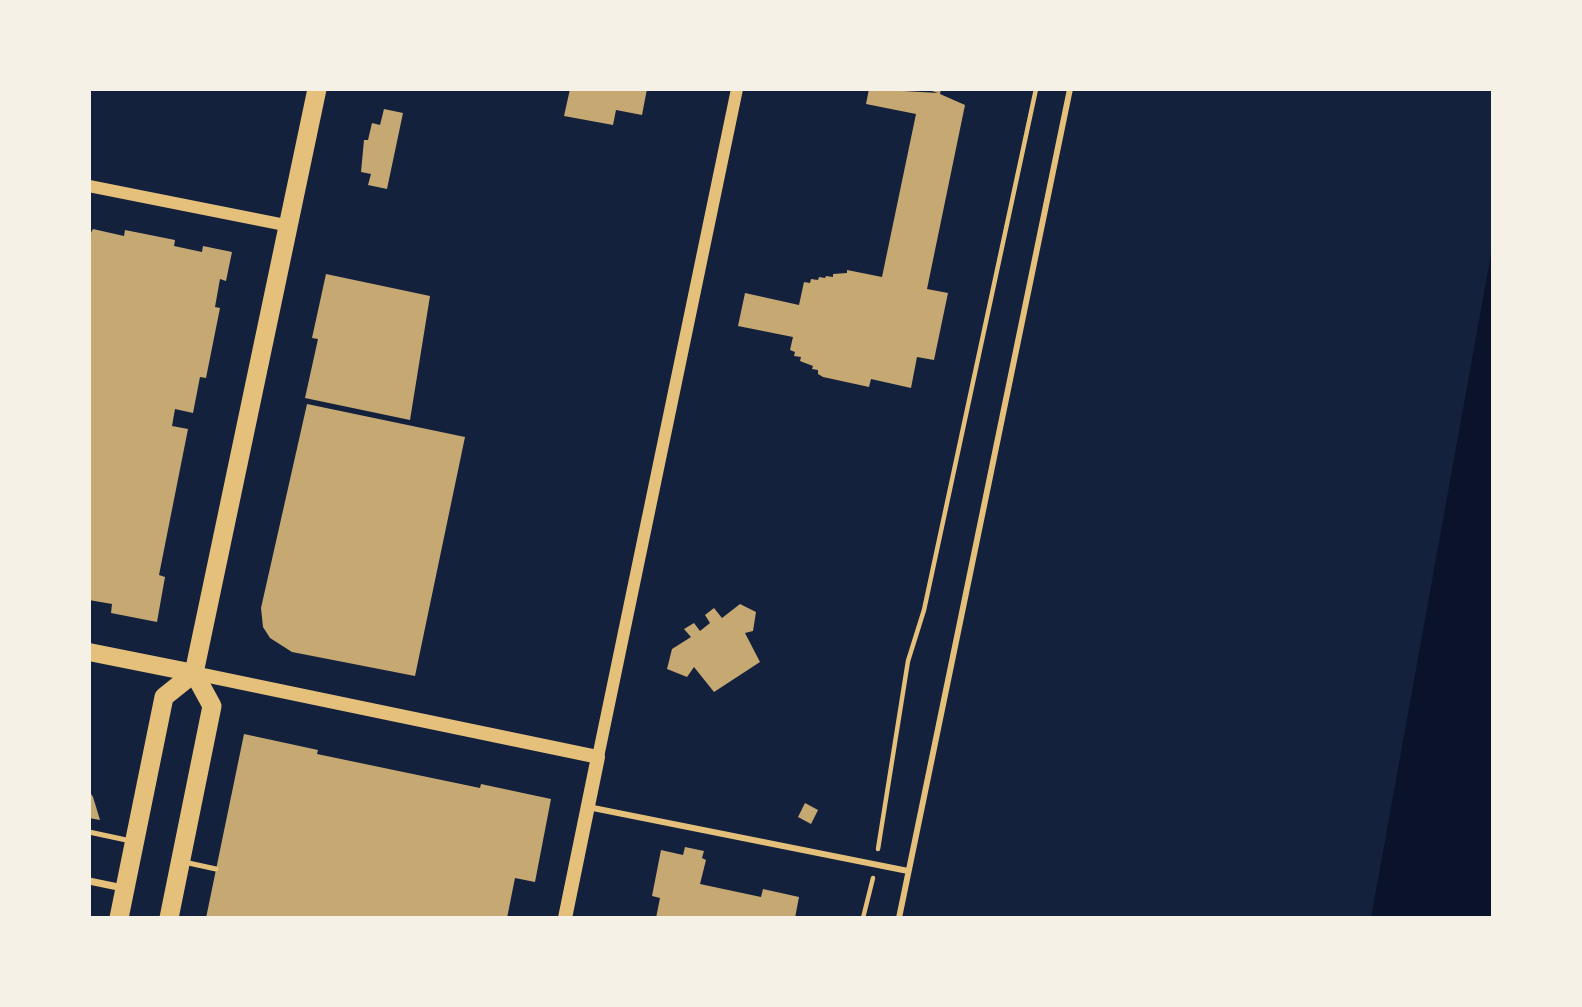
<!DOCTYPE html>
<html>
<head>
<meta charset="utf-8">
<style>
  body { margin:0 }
  #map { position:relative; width:1582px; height:1007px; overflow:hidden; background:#14213d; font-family:"Open Sans",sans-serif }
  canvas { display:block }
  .frame { position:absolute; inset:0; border:91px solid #f6f1e7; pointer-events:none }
</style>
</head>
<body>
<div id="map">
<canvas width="1582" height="1007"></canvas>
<div class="frame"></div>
</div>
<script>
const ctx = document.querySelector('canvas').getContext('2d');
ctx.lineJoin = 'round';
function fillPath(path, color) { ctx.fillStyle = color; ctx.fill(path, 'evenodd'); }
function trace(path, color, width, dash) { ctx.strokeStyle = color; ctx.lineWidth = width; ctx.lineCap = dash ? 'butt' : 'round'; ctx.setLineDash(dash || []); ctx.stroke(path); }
fillPath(new Path2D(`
  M1493,243V918H1371Z`), '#0b132b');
fillPath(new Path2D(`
  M570,89H647L642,115L616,110L613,125L564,116Z
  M869,89L938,93L926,89H941L940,94L965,105L927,289L948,293L934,360L917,357L911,388L871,379L869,387L823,377L818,374V370L812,369L813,366L800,361L801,357L794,356L795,352L790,350L793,337L738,326L745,293L799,305L804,282L810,283L811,279L818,280L819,277L825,278L826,276L833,277V274L847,273V270L882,277L916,114L866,104Z
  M384,109L403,113L387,189L368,185L371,174L361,172L364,140H368L372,123L380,125Z
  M93,229L124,236L125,230L175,240L174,246L202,252L203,246L232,252L226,281L220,279L215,307L220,308L206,378L200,377L193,413L175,409L172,426L188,429L159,575L165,577L157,622L111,613L112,604L89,600V236Z
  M326,274L430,296L410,420L305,398L318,339L312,338Z
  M307,404L465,437L415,676L292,652L270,638L263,627L261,608Z
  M740,604L756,612L753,631L745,633L760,662L714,692L694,667L687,677L667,669L672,649L691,637L684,629L694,623L700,631L710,623L705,615L714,608L722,618Z
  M244,734L318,750L317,754L480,788L481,784L551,799L535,882L515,878L507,918H206Z
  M89,791L93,797L100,820L89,818Z
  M805,803L818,810L811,824L798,817Z
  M685,847L704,851L702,858L706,860L700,884L761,897L763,889L799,897L795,918H656L660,898L652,896L661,850L683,855Z`), '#c6a872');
trace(new Path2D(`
  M878,849L908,661L924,610L1036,89
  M863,918L873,878`), '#e5c07b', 4.5);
trace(new Path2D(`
  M89,832L131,841
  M184,862L216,869`), '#e5c07b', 5);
trace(new Path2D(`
  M588,807L908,871
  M899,918L1070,89`), '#e5c07b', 6);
trace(new Path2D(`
  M89,881L123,888`), '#e5c07b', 7);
trace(new Path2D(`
  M89,186L290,226
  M598,757L737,89`), '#e5c07b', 12);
trace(new Path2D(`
  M194,673L598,757L565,918`), '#e5c07b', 14);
trace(new Path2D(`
  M89,652L194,673`), '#e5c07b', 18);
trace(new Path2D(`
  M119,918L164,697L194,673L317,89
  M169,918L212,706L194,673`), '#e5c07b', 19);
</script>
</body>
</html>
